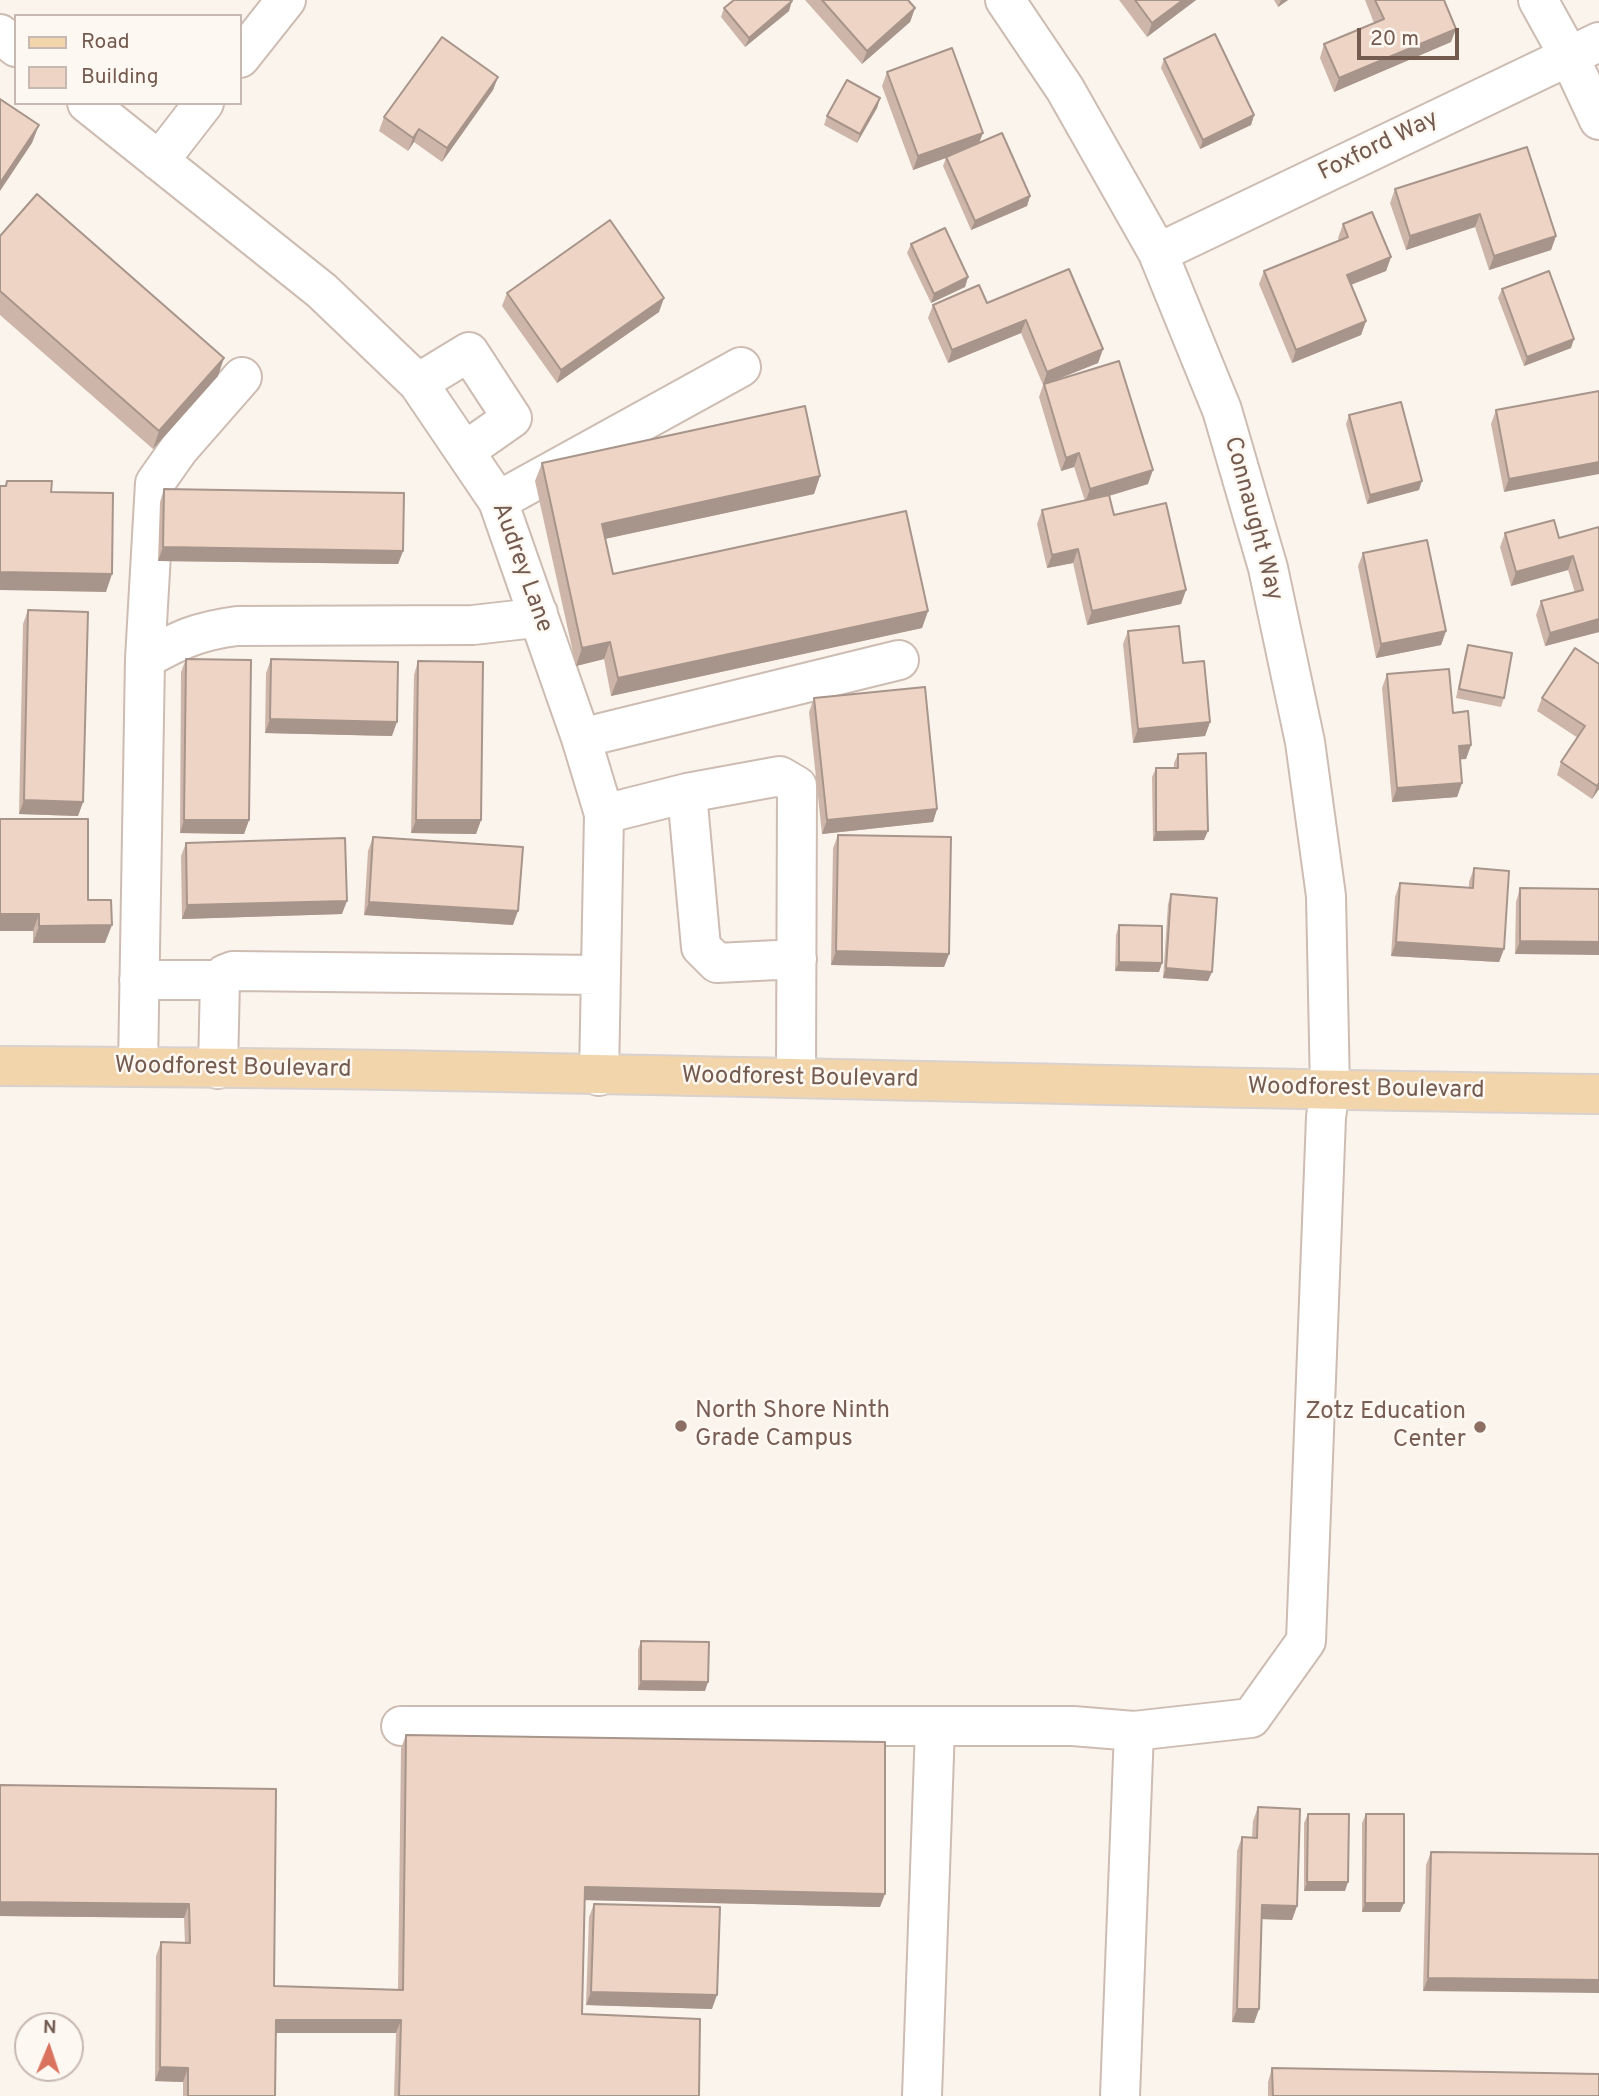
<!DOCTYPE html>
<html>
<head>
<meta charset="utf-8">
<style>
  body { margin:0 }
  #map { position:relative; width:1599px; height:2096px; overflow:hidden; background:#fbf4ec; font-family:Overpass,sans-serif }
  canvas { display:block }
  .legend { position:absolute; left:14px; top:14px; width:228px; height:91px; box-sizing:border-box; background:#fef8f2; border:2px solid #c7b9b1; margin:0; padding:9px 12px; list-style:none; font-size:21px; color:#745b50 }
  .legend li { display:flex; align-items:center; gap:14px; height:35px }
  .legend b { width:35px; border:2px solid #c7b9b1 }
  .north { position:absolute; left:14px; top:2012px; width:70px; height:70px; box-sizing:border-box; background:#fef8f2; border:2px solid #c7b9b1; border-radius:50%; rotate:2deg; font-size:19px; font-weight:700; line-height:28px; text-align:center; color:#745b50 }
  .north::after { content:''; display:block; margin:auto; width:24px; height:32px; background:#d9735d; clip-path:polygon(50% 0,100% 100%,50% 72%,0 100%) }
  .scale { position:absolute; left:1357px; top:28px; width:102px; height:32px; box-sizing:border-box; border:4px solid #745b50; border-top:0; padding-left:9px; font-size:21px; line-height:24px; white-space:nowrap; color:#745b50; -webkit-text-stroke:5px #fef8f2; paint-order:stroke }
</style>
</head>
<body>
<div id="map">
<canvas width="1599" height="2096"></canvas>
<ul class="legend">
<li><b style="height:9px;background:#f3d5ab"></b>Road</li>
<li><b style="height:19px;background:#eed4c5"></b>Building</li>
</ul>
<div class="north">N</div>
<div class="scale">20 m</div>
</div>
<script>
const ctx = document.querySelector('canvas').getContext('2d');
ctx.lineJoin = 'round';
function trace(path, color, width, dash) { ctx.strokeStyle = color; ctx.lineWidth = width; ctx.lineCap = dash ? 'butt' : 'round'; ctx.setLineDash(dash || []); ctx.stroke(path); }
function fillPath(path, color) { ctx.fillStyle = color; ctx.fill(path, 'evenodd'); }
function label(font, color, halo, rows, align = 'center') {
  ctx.font = font + ' Overpass,sans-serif'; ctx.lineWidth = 5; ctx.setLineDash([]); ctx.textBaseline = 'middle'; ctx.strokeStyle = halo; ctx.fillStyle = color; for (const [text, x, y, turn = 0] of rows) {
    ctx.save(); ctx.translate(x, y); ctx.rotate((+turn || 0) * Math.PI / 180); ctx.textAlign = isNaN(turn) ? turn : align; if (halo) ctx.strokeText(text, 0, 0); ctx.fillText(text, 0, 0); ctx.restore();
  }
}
const minor = new Path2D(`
  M1538,0L1569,56L1599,120
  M0,34L16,47
  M240,58L286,0
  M87,103L322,291L418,383L498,501L581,738L604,814L599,1076
  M159,161L204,103
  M1158,253L1599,42
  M418,383L469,352L512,418L465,451
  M498,501L741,367
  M145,659C179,640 198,631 237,626L473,625L526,619L538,613
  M581,738L899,660
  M687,793L701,947L717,963L797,959
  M604,814L687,793L780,776L797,786L796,1078
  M139,980H220
  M138,1067L145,659L155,483L179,449L242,377
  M218,1069L220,980L225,974L233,971L600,975
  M401,1726H1073L1134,1731L1251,1718L1306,1641L1326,1117L1330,1090L1326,896L1305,742L1268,568L1222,410L1158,253L1065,89L1005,0
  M922,2096L935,1727
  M1120,2096L1134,1731`);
const major = new Path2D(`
  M0,1066C533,1068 1066,1087 1599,1094`);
trace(minor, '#cdbcb2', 42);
trace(major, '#d8d1ce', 42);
trace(minor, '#fff', 38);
trace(major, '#f3d5ab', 38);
fillPath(new Path2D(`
  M805,0H908L915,8L910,22L862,64Z
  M1119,0H1196L1147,37Z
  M1274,0H1288L1278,7Z
  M1365,0H1444L1451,42L1334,92L1320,58L1324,44L1374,23Z
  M724,8L789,11L745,47L721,17Z
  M1164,59L1254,115L1251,125L1200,149L1161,68Z
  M887,72L979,143L1030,196L1027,206L971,230L943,166L946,158L913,170L882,86Z
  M498,77L493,90L442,162L414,142L408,151L379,131L384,117Z
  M880,98L877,108L857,143L824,125L827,116Z
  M1395,189L1556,236L1551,250L1489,270L1475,227L1406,250L1390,203Z
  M1343,224L1391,257L1386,271L1351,285L1366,321L1361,335L1292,363L1259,284L1264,271L1339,241L1338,238Z
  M0,236L218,376L153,449L0,315Z
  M911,244L968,277L965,287L931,303L907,253Z
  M1502,289L1571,348L1524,366L1498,298Z
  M507,293L659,312L557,383L502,306Z
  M987,303L1103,349L1098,363L1055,380L1148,484L1109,496L1114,515L1186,590L1181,604L1087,625L1073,563L1047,568L1037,524L1042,510L1085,501L1074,467L1061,471L1039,397L1043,385L1021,333L948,363L928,318L933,305Z
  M1599,391L1504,492L1491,424L1496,410Z
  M1349,415L1419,490L1367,504L1346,424Z
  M542,463L820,476L814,494L605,539L613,574L928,611L922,628L611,696L604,659L576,666L535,481Z
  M164,489L403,551L398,564L158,561L160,502Z
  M1599,527V632L1545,646L1536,615L1541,601L1575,593L1568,570L1511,586L1500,547L1505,533L1559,538Z
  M1363,553L1446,631L1441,645L1376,658L1358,566Z
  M28,610L83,802L78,816L19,814L23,624Z
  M1128,631L1183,663L1210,722L1205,736L1133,743L1123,644Z
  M1468,645L1504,698L1501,707L1456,698L1465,654Z
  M186,659L249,820L244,834L180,833L181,672Z
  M271,659L392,736L265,733L266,673Z
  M418,661L481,820L476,834L411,833L414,675Z
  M1599,664V789L1592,799L1557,775L1561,762L1578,738L1537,711L1542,698Z
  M1387,674L1453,713L1471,745L1466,759H1460L1462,783L1457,797L1392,802L1382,688Z
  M814,698L937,809L933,822L822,834L809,712Z
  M1178,754L1204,840L1153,841L1152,777L1156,768H1174V763Z
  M0,819L88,900L105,943H33V931Z
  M838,835L949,954L944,967L831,965L833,848Z
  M373,837L513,925L364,915L368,851Z
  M186,843L342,914L182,919L181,856Z
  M1474,868L1504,949L1499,962L1391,956L1395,897L1400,883L1469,888V882Z
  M1520,888L1599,889L1515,954L1516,902Z
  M1171,894L1208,981L1163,978L1168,904Z
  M1119,925L1162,963L1159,972L1115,971L1116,935Z
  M641,1641L705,1691L638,1690V1650Z
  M406,1735L880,1907L585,1900L582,2014L699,2096H394L396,2033H276L275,2096H183V2082L155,2081L156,1956L161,1942L185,1943L184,1918L0,1916L276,1789L274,1986L398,1990L401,1748Z
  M1258,1807L1297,1906L1292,1920L1262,1919L1259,2009L1254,2023L1232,2022L1237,1851L1242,1837L1252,1838L1253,1821Z
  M1308,1814L1345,1891H1304V1823Z
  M1366,1814L1404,1903L1400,1912H1362V1823Z
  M1431,1852L1599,1854L1423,1991L1426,1865Z
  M594,1904L712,2009L586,2005L589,1917Z
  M1272,2068L1599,2096H1268V2082Z`), '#cdb6a9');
fillPath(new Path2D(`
  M1183,0H1196L1147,37L1152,23Z
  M1281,0H1288L1278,7Z
  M792,1L789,11L745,47L749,38Z
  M915,8L910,22L862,64L867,51Z
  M1456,29L1451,42L1334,92L1339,78Z
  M498,77L493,90L442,162L447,148Z
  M880,98L877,108L857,143L860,134Z
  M1254,115L1251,125L1200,149L1203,140Z
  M39,125L32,143L0,191V183Z
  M419,129L414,142L408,151L413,138Z
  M983,133L978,146L913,170L918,156Z
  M1030,196L1027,206L971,230L975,221Z
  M1480,214L1475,227L1406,250L1410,236Z
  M1556,236L1551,250L1489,270L1494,256Z
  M1391,257L1386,271L1342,288L1347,275Z
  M968,277L965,287L931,303L934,294Z
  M664,298L659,312L557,383L561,370Z
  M1026,320L1021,333L948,363L952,350Z
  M1366,321L1361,335L1292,363L1296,350Z
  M1574,339L1571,348L1524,366L1527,357Z
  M1103,349L1098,363L1043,385L1047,372Z
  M224,358L218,376L153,449L159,431Z
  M1079,453L1074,467L1061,471L1066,458Z
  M1599,462V474L1504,492L1509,479Z
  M1153,470L1148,484L1085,503L1090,489Z
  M820,476L814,494L595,541L602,524Z
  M1422,481L1419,490L1367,504L1370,495Z
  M163,547L403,551L398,564L158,561Z
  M1078,549L1073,563L1047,568L1052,555Z
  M1573,556L1568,570L1511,586L1516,572Z
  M0,572L112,574L106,592L0,590Z
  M1186,590L1181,604L1087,625L1092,611Z
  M928,611L922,628L611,696L618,678Z
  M1599,619V632L1545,646L1550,633Z
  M1446,631L1441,645L1376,658L1381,644Z
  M610,642L604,659L576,666L582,648Z
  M270,719L397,722L392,736L265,733Z
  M1210,722L1205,736L1133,743L1138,729Z
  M1471,745L1466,759L1454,760L1459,746Z
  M1462,783L1457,797L1392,802L1397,788Z
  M1599,783V789L1592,799L1597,786Z
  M24,800L83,802L78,816L19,814Z
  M937,809L933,822L822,834L827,820Z
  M184,820H249L244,834L180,833Z
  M416,820H481L476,834L411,833Z
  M1208,831L1204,840L1153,841L1156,832Z
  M347,901L342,914L182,919L187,905Z
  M369,902L518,911L513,925L364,915Z
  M0,914H39L33,931H0Z
  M112,925L105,943H33L39,926Z
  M1520,941L1599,942V955L1515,954Z
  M1396,942L1504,949L1499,962L1391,956Z
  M836,951L949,954L944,967L831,965Z
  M1119,962L1162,963L1159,972L1115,971Z
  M1166,968L1212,972L1208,981L1163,978Z
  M641,1681L708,1682L705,1691L638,1690Z
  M1307,1882H1348L1345,1891H1304Z
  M585,1887L885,1894L880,1907L581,1900Z
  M0,1902L189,1904L184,1918L0,1916Z
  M1365,1903H1404L1400,1912H1362Z
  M1262,1905L1297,1906L1292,1920L1257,1919Z
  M1428,1978L1599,1980V1993L1423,1991Z
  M591,1992L717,1995L712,2009L586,2005Z
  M1237,2009H1259L1254,2023L1232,2022Z
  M276,2020H401L396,2033H271Z
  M160,2067L188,2068L183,2082L155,2081Z`), '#a7948a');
const building = new Path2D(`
  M734,0H791L792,1L749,38L724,8Z
  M822,0H908L915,8L867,51Z
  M1135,0H1183L1152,23Z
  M1375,0H1444L1456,29L1339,78L1324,44L1384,19Z
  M1215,34L1254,115L1203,140L1164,59Z
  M442,37L498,77L447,148L419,129L413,138L384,117Z
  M952,48L983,133L918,156L887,72Z
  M847,80L880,98L860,134L827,116Z
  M0,99L39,125L0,183Z
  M1002,133L1030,196L975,221L946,157Z
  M1527,147L1556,236L1494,256L1480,214L1410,236L1395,189Z
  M37,194L224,358L159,431L0,291V236Z
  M1372,212L1391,257L1347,275L1366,321L1296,350L1264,271L1348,237L1343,224Z
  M610,220L664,298L561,370L507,293Z
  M945,228L968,277L934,294L911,244Z
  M1069,269L1103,349L1047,372L1026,320L952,350L933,305L979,285L987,303Z
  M1549,271L1574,339L1527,357L1502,289Z
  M1119,361L1153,470L1090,489L1079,453L1066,458L1044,384Z
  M1599,391V462L1509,479L1496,410Z
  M1401,402L1422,481L1370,495L1349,415Z
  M805,406L820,476L602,524L613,574L906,511L928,611L618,678L610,642L582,648L542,463Z
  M7,481H52L51,492L113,493L112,574L0,572V486H6Z
  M164,489L404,493L403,551L163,547Z
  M1109,495L1114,515L1166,503L1186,590L1092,611L1078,549L1052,555L1042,510Z
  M1554,520L1559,538L1599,527V619L1550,633L1541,601L1583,590L1573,556L1516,572L1505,533Z
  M1427,540L1446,631L1381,644L1363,553Z
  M28,610L88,612L83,802L24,800Z
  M1179,626L1183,663L1204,661L1210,722L1138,729L1128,631Z
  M1468,645L1512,653L1504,698L1459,689Z
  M1575,648L1599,664V783L1597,786L1561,762L1585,726L1542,698Z
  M186,659L251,660L249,820H184Z
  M271,659L398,662L397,722L270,719Z
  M418,661L483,662L481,820H416Z
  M1449,669L1453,713L1468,711L1471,745L1459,746L1462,783L1397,788L1387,674Z
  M925,687L937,809L827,820L814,698Z
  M1206,753L1208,831L1156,832V768H1178V754Z
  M0,819H88V900H111L112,925L39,926V914H0Z
  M838,835L951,837L949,954L836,951Z
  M373,837L523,847L518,911L369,902Z
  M345,838L347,901L187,905L186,843Z
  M1474,868L1509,871L1504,949L1396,942L1400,883L1473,888Z
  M1520,888L1599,889V942L1520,941Z
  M1171,894L1217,898L1212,972L1166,968Z
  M1119,925L1162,926V963L1119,962Z
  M641,1641L709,1642L708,1682L641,1681Z
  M406,1735L885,1742V1894L585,1887L582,2014L700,2019L699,2096H399L401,2020H276L275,2096H188V2068L160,2067L161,1942L190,1943L189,1904L0,1902V1785L276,1789L274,1986L403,1990Z
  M1258,1807L1300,1809L1297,1906L1262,1905L1259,2009H1237L1242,1837L1257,1838Z
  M1308,1814H1349L1348,1882H1307Z
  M1366,1814H1404V1903H1365Z
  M1431,1852L1599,1854V1980L1428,1978Z
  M594,1904L720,1907L717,1995L591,1992Z
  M1272,2068L1599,2074V2096H1273Z`);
fillPath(building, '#eed4c5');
trace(building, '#a7948a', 2);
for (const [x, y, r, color] of [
  [681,1426,7,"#8d6e63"],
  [1480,1427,7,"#8d6e63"]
]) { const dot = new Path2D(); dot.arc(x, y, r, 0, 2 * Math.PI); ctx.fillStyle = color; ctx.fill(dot); trace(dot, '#fef8f2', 2.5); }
label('24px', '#745b50', '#fef8f2', [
  ["Foxford Way",1379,147,-26],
  ["Connaught Way",1252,519,75],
  ["Audrey Lane",521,568,70],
  ["Woodforest Boulevard",233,1069,1],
  ["Woodforest Boulevard",800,1079,1],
  ["Woodforest Boulevard",1366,1090,1]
]);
label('24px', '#785e54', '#fef8f2', [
  ["North Shore Ninth",695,1412],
  ["Grade Campus",695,1440],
  ["Zotz Education",1466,1413,"right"],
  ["Center",1466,1441,"right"]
], 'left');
</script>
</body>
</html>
